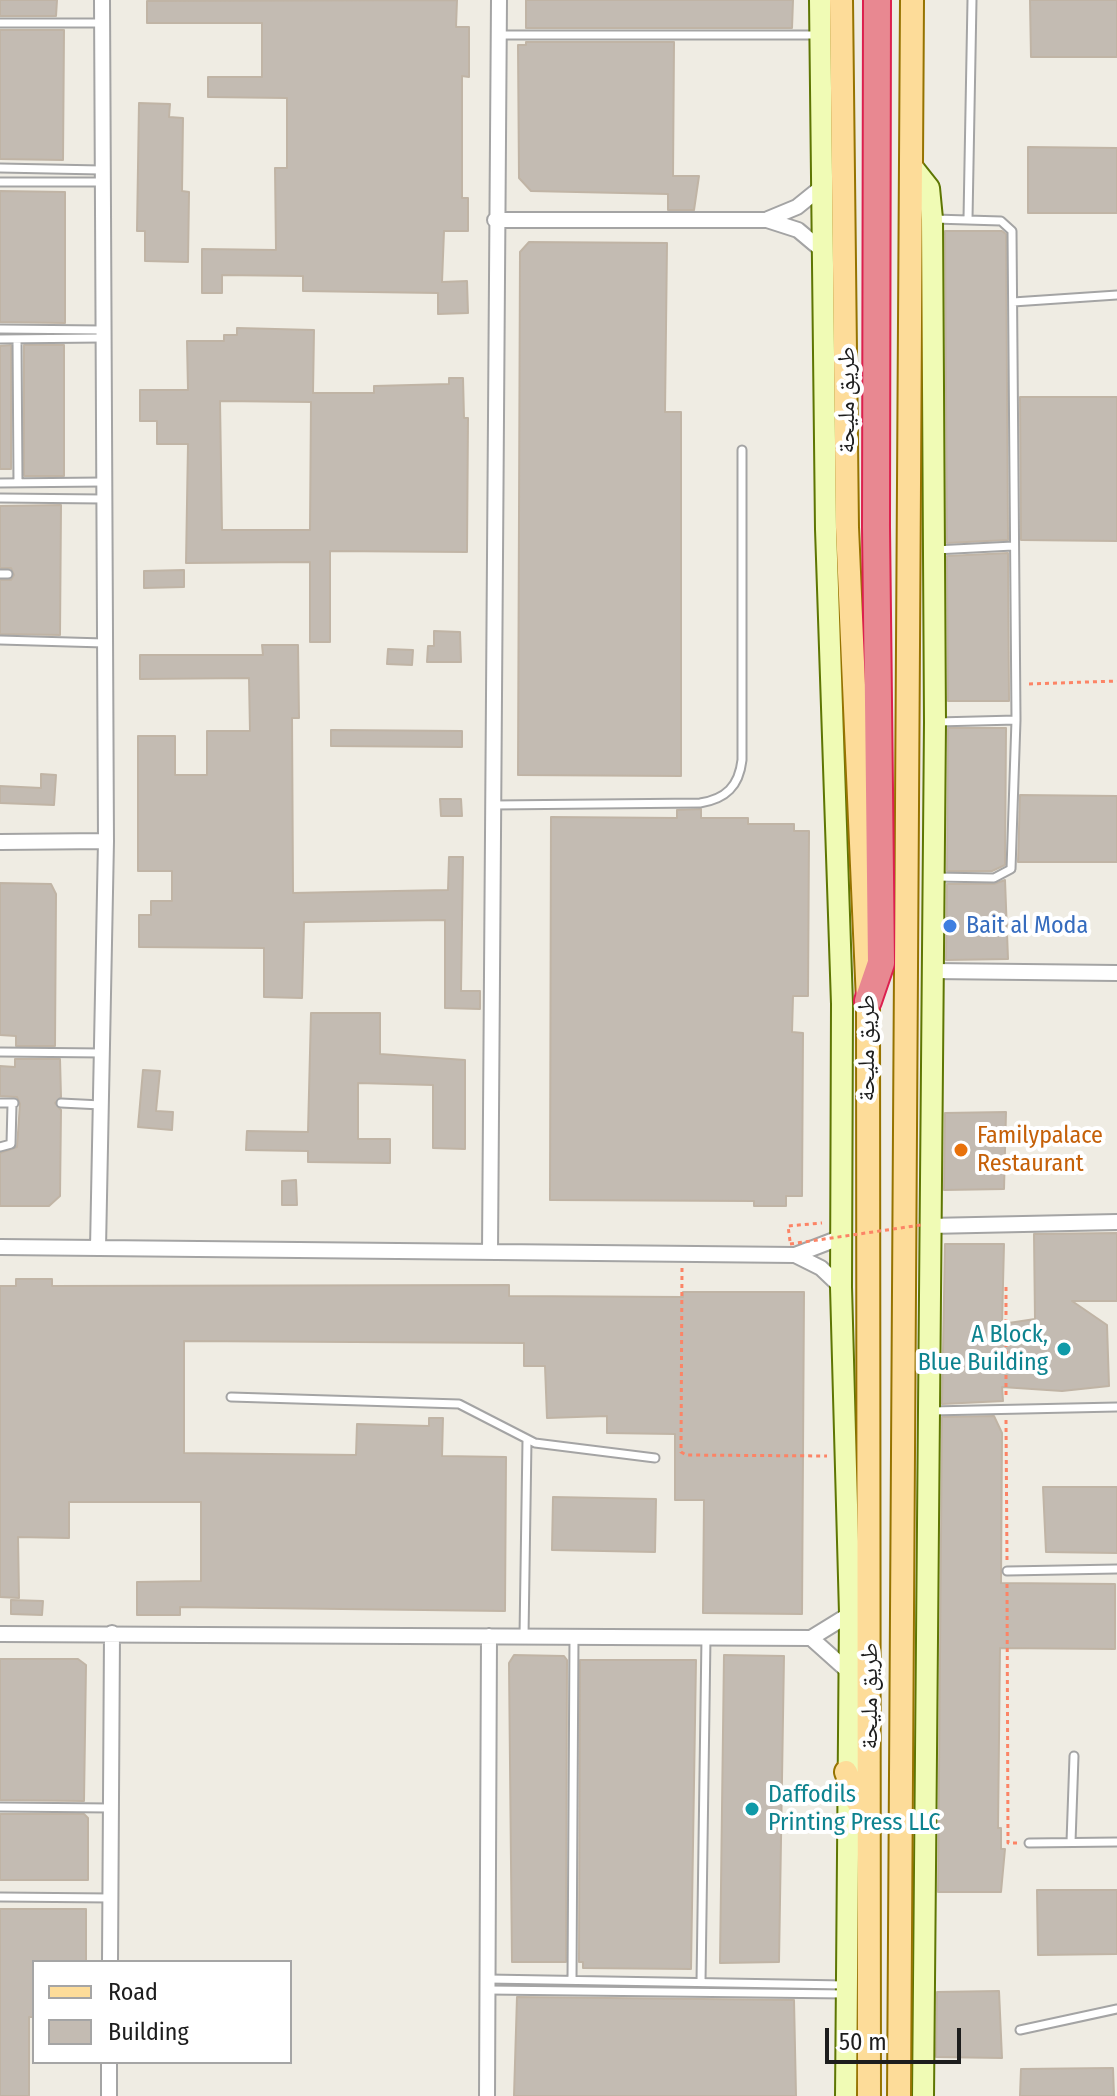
<!DOCTYPE html>
<html>
<head>
<meta charset="utf-8">
<style>
  body { margin:0 }
  #map { position:relative; width:1117px; height:2096px; overflow:hidden; background:#efece3; font-family:"Fira Sans Condensed",sans-serif }
  canvas { display:block }
  .legend { position:absolute; left:32px; top:1960px; width:260px; height:104px; box-sizing:border-box; background:#fff; border:2px solid #a5a5a5; margin:0; padding:10px 14px; list-style:none; font-size:24px; color:#1d1d1d }
  .legend li { display:flex; align-items:center; gap:16px; height:40px }
  .legend b { width:40px; border:2px solid #a5a5a5 }
  .scale { position:absolute; left:825px; top:2028px; width:136px; height:36px; box-sizing:border-box; border:4px solid #1d1d1d; border-top:0; padding-left:10px; font-size:24px; line-height:28px; white-space:nowrap; color:#1d1d1d; -webkit-text-stroke:6px #fff; paint-order:stroke }
</style>
</head>
<body>
<div id="map">
<canvas width="1117" height="2096"></canvas>
<ul class="legend">
<li><b style="height:10px;background:#fddc99"></b>Road</li>
<li><b style="height:22px;background:#c3bbb2"></b>Building</li>
</ul>
<div class="scale">50 m</div>
</div>
<script>
const ctx = document.querySelector('canvas').getContext('2d');
ctx.lineJoin = 'round';
function fillPath(path, color) { ctx.fillStyle = color; ctx.fill(path, 'evenodd'); }
function trace(path, color, width, dash) { ctx.strokeStyle = color; ctx.lineWidth = width; ctx.lineCap = dash ? 'butt' : 'round'; ctx.setLineDash(dash || []); ctx.stroke(path); }
function label(font, color, halo, rows, align = 'center') {
  ctx.font = font + ' "Fira Sans Condensed","Noto Naskh Arabic",sans-serif'; ctx.lineWidth = 8; ctx.setLineDash([]); ctx.textBaseline = 'middle'; ctx.strokeStyle = halo; ctx.fillStyle = color; for (const [text, x, y, turn = 0] of rows) {
    ctx.save(); ctx.translate(x, y); ctx.rotate((+turn || 0) * Math.PI / 180); ctx.textAlign = isNaN(turn) ? turn : align; if (halo) ctx.strokeText(text, 0, 0); ctx.fillText(text, 0, 0); ctx.restore();
  }
}
const building = new Path2D(`
  M0,0H57L56,16H0Z
  M457,0L456,27H469V77L462,76V198H468V231H444L442,282L467,281L468,313L438,314V293L303,291V276L222,275V293H202V249L276,250L275,168H287V98L208,97V77H262V23H147V1Z
  M526,0H793L792,28H526Z
  M1030,0H1117V57H1031Z
  M0,30H64L63,160L0,159Z
  M526,42H674L673,176H699L694,210H668V194L531,191L519,178L518,45H526Z
  M139,103L170,104L169,117L183,118L182,191L189,192L188,262L145,261V231H137Z
  M1028,147L1117,148V213H1028Z
  M0,191L65,192V323L0,322Z
  M945,231H1002L1006,234L1008,540L947,543Z
  M529,242L667,243L665,412H681V776L518,775L520,252Z
  M237,328L314,330L313,393H374V386L449,384V378H463L464,418H468L467,552L330,551V642H310V562L186,563L188,444H157V421H140V390H188L187,341H224V335H237ZM220,401L311,402L310,530H222Z
  M11,345V469H0V346Z
  M24,345H64V476H24Z
  M1020,397H1117V541L1021,540Z
  M61,505L60,635L0,634V580H11L14,575L11,568H0V506Z
  M1008,553L1009,701H948L947,556Z
  M184,570V587L144,588V571Z
  M434,631L460,632L461,662H427L428,646H434Z
  M262,645H298L299,718H292L293,893L448,890L449,857H463L461,991H480V1009L445,1008V920L304,922L302,998L264,997V948L139,947V915H151V901H172V871H138V736H175V775H207V731H250L249,678L140,679V655H263Z
  M388,649L413,650L412,665L387,664Z
  M948,728H1006L1005,865L992,871H947Z
  M331,730L462,731V747L331,746Z
  M41,774L56,775L54,805L0,803V786L41,788Z
  M1020,795L1117,796V862H1018Z
  M440,799H461L462,816H441Z
  M701,809V818H748V824H794V831H809L808,996H793L792,1032L803,1033L802,1196H786V1206H754V1201L550,1200L551,817L677,818V810Z
  M1005,880L1008,959L946,960L947,884H994Z
  M0,883L51,884L56,894L55,1046H16V1036L0,1035Z
  M311,1013H380V1054L465,1060V1149L433,1148V1085L358,1083V1139H390V1163L308,1162V1151L246,1150L247,1131L308,1132Z
  M15,1059H60L61,1097L55,1103L61,1110L60,1196L49,1206H0V1153L17,1147L20,1104L17,1097L0,1096V1066L15,1067Z
  M143,1070L160,1071L156,1111L173,1112L172,1130L138,1127Z
  M1006,1112L1004,1189L944,1190L945,1113Z
  M296,1180L297,1205H282V1181Z
  M1117,1233V1301H1072L1107,1325L1109,1386L1062,1391L1002,1387L1003,1401L942,1404L945,1244H1004L1002,1324L1035,1319L1034,1234Z
  M16,1279H52V1286L509,1285V1296L683,1297V1292H804L802,1614L703,1613L704,1500H675V1434L607,1433V1416L547,1418L545,1366H524V1343L184,1341V1453L356,1455L357,1424L429,1426V1418H443L442,1456L506,1457L505,1611L180,1607V1615H137V1582L201,1581V1502H69V1538L18,1537L19,1598L0,1597V1286H16Z
  M994,1416L1002,1433L1001,1583L1115,1584V1649L1000,1648L998,1828H1001V1849H1005L1001,1892H938L942,1417Z
  M1043,1487H1117V1553L1046,1552Z
  M553,1497L656,1499L655,1552L552,1550Z
  M11,1600L43,1601L42,1615L11,1614Z
  M514,1655L564,1656L567,1660L566,1962H512L509,1663Z
  M724,1655L784,1656L779,1962L720,1963Z
  M0,1659H78L86,1665L84,1801L0,1800Z
  M580,1660H696L691,1969L583,1968V1962H579Z
  M0,1814H84L88,1818V1880H0Z
  M1037,1890H1117V1954L1038,1955Z
  M0,1909H86V1962H34V2017H29V2096H0Z
  M999,1991L1002,2058L936,2057L937,1992Z
  M517,1997L794,2000L796,2096H514Z
  M1113,2068L1114,2096H1020L1021,2069Z`);
fillPath(building, '#c3bbb2');
trace(building, '#c0b4a5', 2);
const lane = new Path2D(`
  M0,23H102
  M498,35H816
  M0,168L101,170
  M0,182H101
  M934,219L1001,221L1012,231L1016,720L1011,869L994,878L936,877
  M968,219L972,0
  M1013,302L1117,295
  M0,329L102,330
  M0,339L102,338
  M17,339L18,483
  M0,483L103,482
  M0,498L103,499
  M935,550L1013,546
  M0,574H8
  M0,640L104,643
  M937,722L1016,720
  M494,805L700,803C726,799 739,786 742,760V450
  M0,1052L102,1053
  M0,1103H14
  M61,1103L101,1105
  M0,1147L11,1144L12,1104
  M231,1397L459,1404L535,1443L655,1458
  M931,1411L1117,1407
  M1007,1571L1117,1569
  M524,1636L527,1440
  M0,1807L110,1808
  M1071,1842L1074,1756
  M1029,1843L1117,1842
  M0,1897L110,1898
  M488,1979L845,1985
  M572,1980L574,1637
  M701,1982L706,1637
  M488,1990L846,1994
  M1020,2030L1117,2009`);
const street = new Path2D(`
  M768,219L797,207L823,186
  M495,220H767L798,230L823,251
  M0,842L106,841
  M932,971L1117,973
  M929,1226L1117,1222
  M0,1247L795,1255L842,1237
  M98,1248L106,841L102,0
  M490,1252L499,0
  M795,1255L821,1268L841,1287
  M0,1634L811,1638L850,1614
  M811,1638L849,1672
  M110,1962L112,1633
  M109,2096V2062
  M487,2096L489,1636`);
const secondary = new Path2D(`
  M820,0L826,529L842,1004L841,1287L850,1614L846,2096
  M910,164L929,188L932,219L935,722L923,2096`);
const primary = new Path2D(`
  M841,0L847,527L868,1001L869,2096
  M846,1772L856,1799L871,1823
  M899,2096L912,0`);
const highway = new Path2D(`
  M868,1001L881,963L876,527L877,0`);
trace(lane, '#a4a4a4', 11);
trace(street, '#a4a4a4', 18);
trace(secondary, '#5e7603', 24);
trace(primary, '#967300', 26);
trace(highway, '#dc204e', 30);
trace(new Path2D(`
  M1029,684L1117,681
  M790,1241L788,1226L822,1223
  M682,1268L681,1452L686,1455L827,1456
  M1006,1287V1396
  M1006,1420L1007,1560
  M1007,1584L1008,1843H1017`), '#fc8466', 3, [4, 4]);
trace(lane, '#fff', 7);
trace(street, '#fff', 14);
trace(secondary, '#f0fbb5', 20);
trace(primary, '#fddc99', 22);
trace(highway, '#e88891', 26);
trace(new Path2D(`
  M790,1244L921,1225`), '#fc8466', 3, [4, 4]);
for (const [x, y, r, color] of [
  [950,926,8,"#3f7fe0"],
  [961,1150,8,"#e8710a"],
  [1064,1349,8,"#0f9aa8"],
  [752,1809,8,"#0f9aa8"]
]) { const dot = new Path2D(); dot.arc(x, y, r, 0, 2 * Math.PI); ctx.fillStyle = color; ctx.fill(dot); trace(dot, '#fff', 3); }
label('24px', '#1d1d1d', '#fff', [
  ["طريق مليحة",847,400,-90],
  ["طريق مليحة",867,1048,-90],
  ["طريق مليحة",870,1696,-90]
]);
label('24px', '#366cbe', '#fff', [
  ["Bait al Moda",966,926]
], 'left');
label('24px', '#c56008', '#fff', [
  ["Familypalace",977,1136],
  ["Restaurant",977,1164]
], 'left');
label('24px', '#0d838f', '#fff', [
  ["A Block,",1048,1335],
  ["Blue Building",1048,1363],
  ["Daffodils",768,1795,"left"],
  ["Printing Press LLC",768,1823,"left"]
], 'right');
</script>
</body>
</html>
